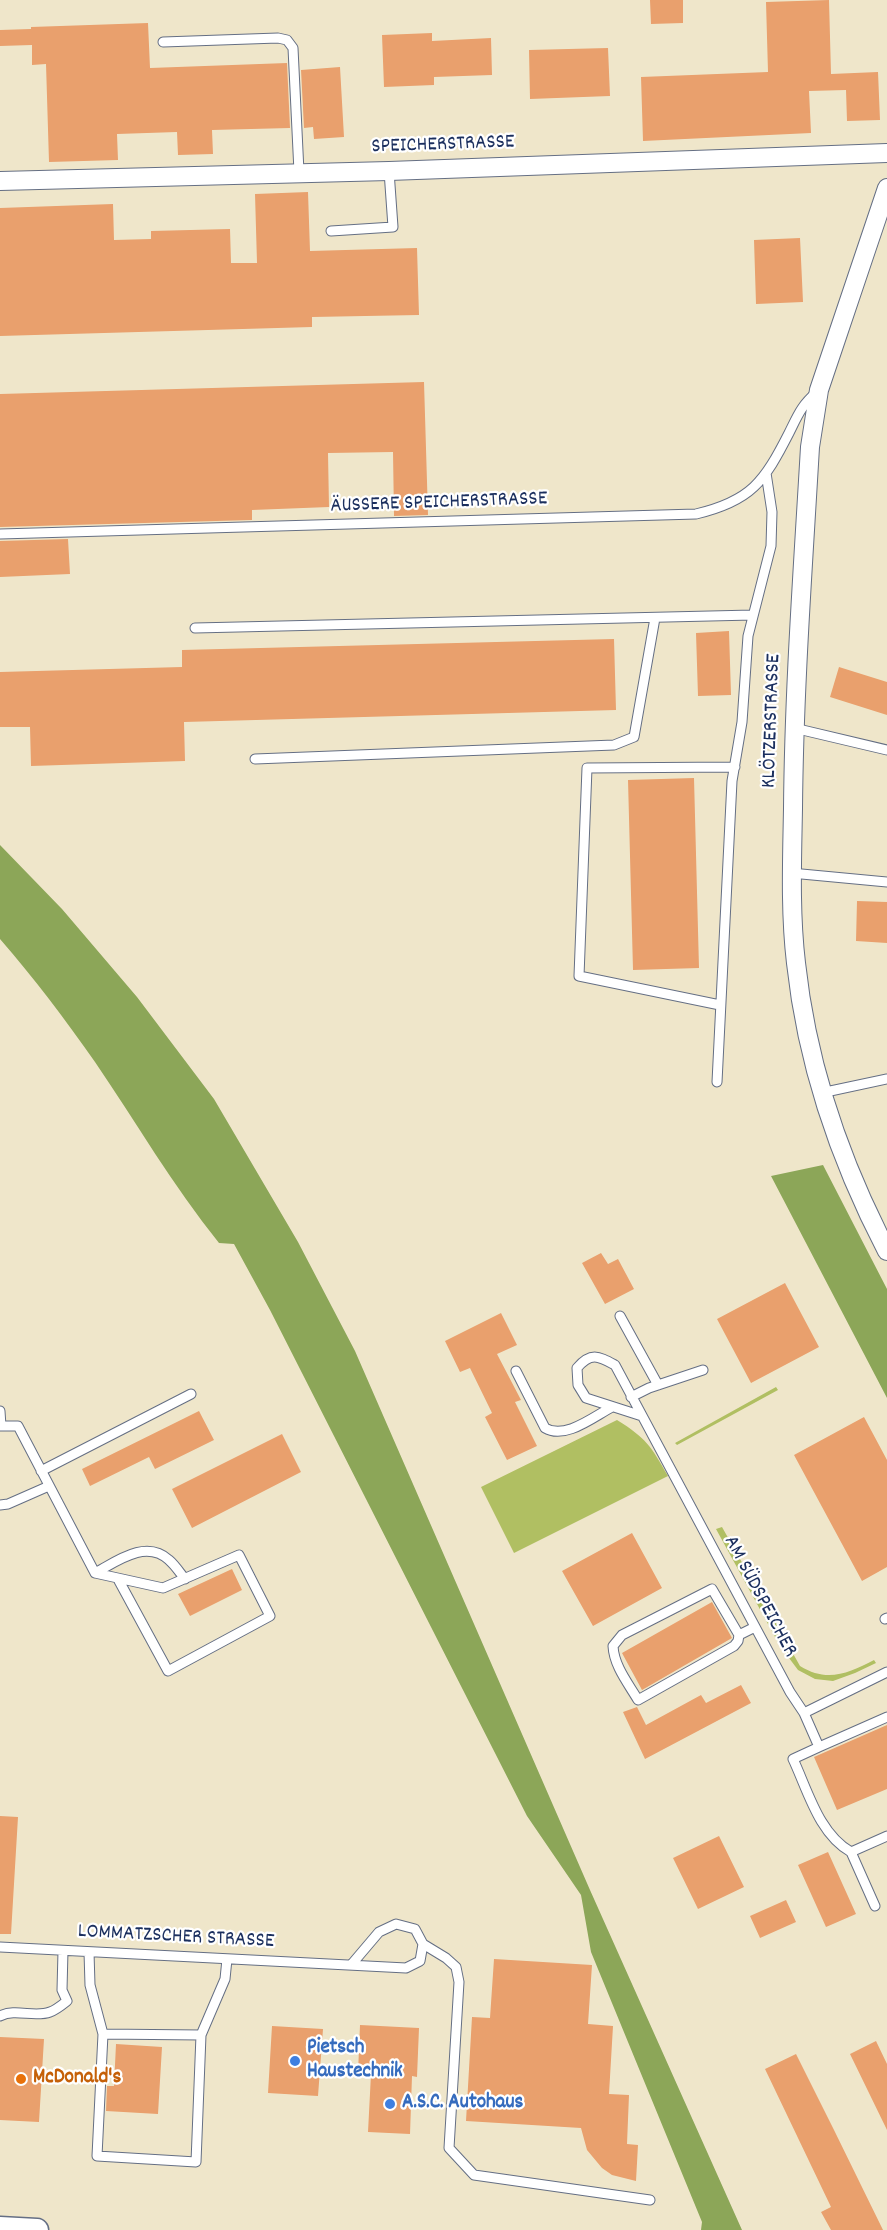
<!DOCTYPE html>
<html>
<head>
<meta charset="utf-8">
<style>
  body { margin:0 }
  canvas { display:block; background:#efe6ca }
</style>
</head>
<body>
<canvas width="887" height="2230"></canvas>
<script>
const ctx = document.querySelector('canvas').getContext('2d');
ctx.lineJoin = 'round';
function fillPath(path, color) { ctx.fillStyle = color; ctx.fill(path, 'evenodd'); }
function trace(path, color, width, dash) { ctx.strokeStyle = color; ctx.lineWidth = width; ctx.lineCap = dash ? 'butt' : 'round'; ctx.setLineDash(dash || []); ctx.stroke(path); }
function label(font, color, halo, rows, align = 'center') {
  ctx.font = font + ' Dekko,sans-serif'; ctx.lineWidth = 4.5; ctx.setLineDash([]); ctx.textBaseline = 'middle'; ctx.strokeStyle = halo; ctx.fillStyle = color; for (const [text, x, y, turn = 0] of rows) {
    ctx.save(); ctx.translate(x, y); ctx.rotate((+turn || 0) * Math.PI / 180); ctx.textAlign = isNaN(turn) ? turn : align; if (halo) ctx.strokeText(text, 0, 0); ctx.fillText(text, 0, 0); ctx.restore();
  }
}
fillPath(new Path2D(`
  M776,1387L778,1390L677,1445L675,1443Z
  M617,1420C646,1438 651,1446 668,1476L514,1553L481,1487Z
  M722,1527L800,1666C827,1683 849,1673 874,1660L876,1663L855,1673L833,1681L815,1679L798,1670L780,1646L716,1529Z`), '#b0bf62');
fillPath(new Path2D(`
  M0,845L62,909L137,997L214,1099L298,1242L355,1351L590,1890L742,2230H701L702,2222L591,1952L581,1895L527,1816L270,1310L234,1244L219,1243C173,1186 136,1122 95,1062C65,1019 34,978 0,939Z
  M823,1165L887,1289V1398L771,1176Z`), '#8ca658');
fillPath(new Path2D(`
  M650,0H683V23L651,24Z
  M829,0L831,74L878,72L880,120L847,121L846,90L809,91L811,133L643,141L641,77L768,72L766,2Z
  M148,23L150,68L287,63L290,128L212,130L213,154L178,155L177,132L117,134L118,160L49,162L46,64L32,65V45L0,46V30L31,29V27Z
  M432,33V41L491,38L492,75L434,77V85L384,87L382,35Z
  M608,48L610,96L530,99L529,50Z
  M340,67L344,137L314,139L313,127L304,128L301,70Z
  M308,192L310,251L417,248L419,315L312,317V327L0,336V208L113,204L114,240L151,239V231L230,229L231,263H257L255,194Z
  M800,238L803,302L756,304L754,240Z
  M424,382L428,515L394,516L393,452L328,453L329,507L252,510V520L0,527V394Z
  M68,539L70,574L0,577V541Z
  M729,631L731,695L698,696L696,633Z
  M614,639L616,710L184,722L185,761L31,766L30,727H0V672L182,667V650Z
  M839,667L887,682V715L830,697Z
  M694,778L699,968L633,970L628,780Z
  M857,901L887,902V943L856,941Z
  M601,1253L608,1264L618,1259L634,1289L605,1304L582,1263Z
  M785,1283L819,1347L751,1383L717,1319Z
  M501,1313L517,1345L497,1354L521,1400L515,1402L537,1446L507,1460L485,1417L492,1413L470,1368L460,1372L445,1341Z
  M199,1411L214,1440L155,1469L149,1457L90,1486L82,1469Z
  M864,1417L887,1460V1567L862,1581L794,1455Z
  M282,1434L301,1472L192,1528L172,1489Z
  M632,1533L662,1588L593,1626L562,1571Z
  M232,1569L242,1590L190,1616L178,1594Z
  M712,1602L732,1638L642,1690L622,1653Z
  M741,1685L751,1703L645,1759L623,1712L637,1707L646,1725L701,1695L706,1703Z
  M887,1725V1789L837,1810L814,1757Z
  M0,1816L18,1817L11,1934H0Z
  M719,1836L744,1887L698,1909L673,1858Z
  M828,1852L856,1914L826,1927L798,1865Z
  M786,1900L796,1922L760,1938L750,1916Z
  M494,1959L592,1965L588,2024L613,2026L609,2094L629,2095L627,2144L638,2145L636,2181L612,2175L602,2168L587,2150L581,2128L466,2121L472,2017L490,2018Z
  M360,2025L419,2028L417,2077L412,2076L410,2134L368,2132L371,2074L358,2073Z
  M272,2026L323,2029L318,2096L268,2093Z
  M0,2037L44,2039L39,2122L0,2120Z
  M876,2041L887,2064V2130L850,2054Z
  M116,2044L162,2047L158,2114L106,2111L107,2086H114Z
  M796,2054L834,2130L883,2230H831L821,2212L831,2207L765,2069Z`), '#e9a06d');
const service = new Path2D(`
  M163,42L278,38L287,40L293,48L299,172
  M331,231L393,227L389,171
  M0,534L696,514C751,501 764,482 789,433C798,415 801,406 817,392
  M195,628L753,615
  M794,728L887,750
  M255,759L614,745L634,737L655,618
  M791,873L887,882
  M720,1005L579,976L587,768L735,767
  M717,1082L732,781L742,722L748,636L771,546L772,512L766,473
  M821,1093L887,1079
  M620,1316L658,1385
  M516,1371L545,1428C565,1440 593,1417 612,1407
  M631,1397L649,1388L703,1370
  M0,1411L1,1426
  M642,1416L586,1398L578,1385L577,1368C591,1352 598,1356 615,1365L790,1692L804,1713L887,1672
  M0,1426H18L95,1573L163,1588L239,1555L270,1616L168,1671L118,1579
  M41,1471L191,1394
  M0,1505L8,1504L49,1486
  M95,1573C117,1561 146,1539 169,1560C175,1565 180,1573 185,1579
  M885,1619L887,1618
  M739,1635L738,1641L734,1646L638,1700C628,1683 614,1666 613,1646L622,1635L712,1589L739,1635L755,1627
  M804,1713L819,1747L887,1717
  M819,1747L793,1759C808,1791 819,1834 851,1852L887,1836
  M851,1852L875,1906
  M423,1944L446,1958L456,1967L459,1982L449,2148L474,2175L650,2200
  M0,1947L406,1968L420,1961L423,1944L415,1929L396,1924L379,1932L351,1965
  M89,1952L90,1985L103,2034L97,2156L196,2162L201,2035L225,1979L227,1959
  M0,2016C16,2008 34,2018 50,2012C56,2010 62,2005 67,2001L62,1990L63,1951
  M103,2034L201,2035`);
const minor = new Path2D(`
  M0,181L389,171L887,153
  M887,188L819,390L810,447C803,568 794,688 793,809C792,861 790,912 796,963C807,1065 840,1161 887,1251`);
const tertiary = new Path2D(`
  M0,2228L37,2230`);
trace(service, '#656f84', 11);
trace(minor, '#656f84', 20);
trace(tertiary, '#656f84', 25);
trace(service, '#fff', 9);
trace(minor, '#fff', 18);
trace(tertiary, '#fff', 22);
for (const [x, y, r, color] of [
  [295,2061,6,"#3f7fe0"],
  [21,2079,6,"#e8710a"],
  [390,2104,6,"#3f7fe0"]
]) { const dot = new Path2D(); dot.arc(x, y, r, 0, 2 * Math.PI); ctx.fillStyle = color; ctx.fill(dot); trace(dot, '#fff', 2); }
label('21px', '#1b2f5e', '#fff', [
  ["SPEICHERSTRASSE",443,146,-2],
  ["ÄUSSERE SPEICHERSTRASSE",439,504,-2],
  ["KLÖTZERSTRASSE",773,721,-88],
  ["AM SÜDSPEICHER",759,1597,62],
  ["LOMMATZSCHER STRASSE",176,1938,3]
]);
label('bold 21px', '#366cbe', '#fff', [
  ["Pietsch",307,2049],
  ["Haustechnik",307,2073],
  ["A.S.C. Autohaus",402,2104]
], 'left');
label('bold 21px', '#c56008', '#fff', [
  ["McDonald's",33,2079]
], 'left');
</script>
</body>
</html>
